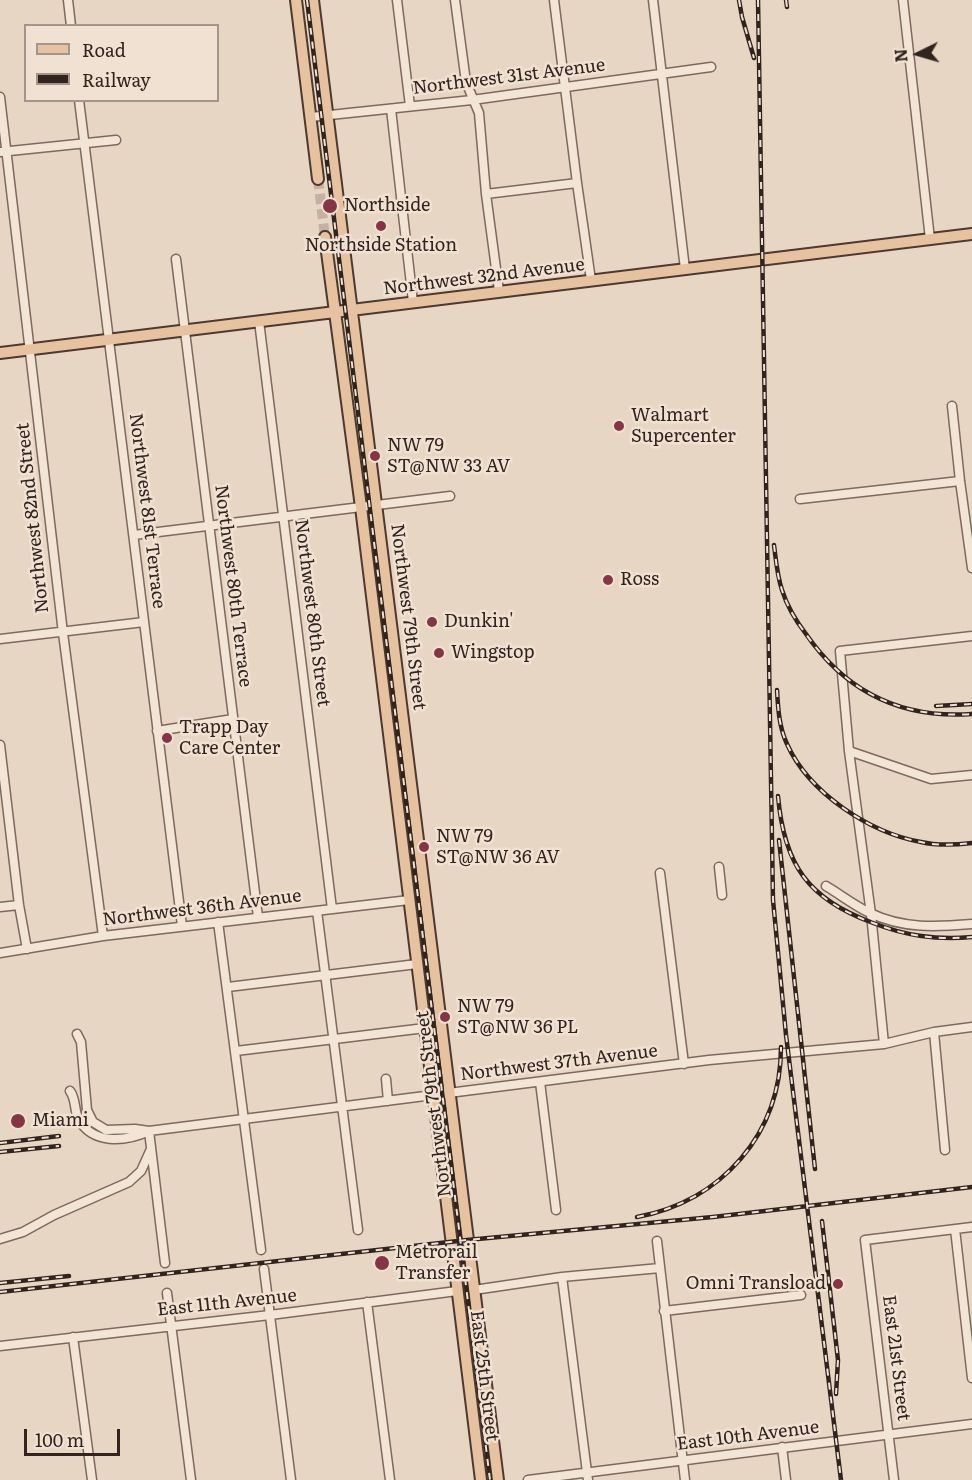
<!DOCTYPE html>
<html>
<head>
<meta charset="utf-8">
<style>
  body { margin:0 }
  #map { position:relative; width:972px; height:1480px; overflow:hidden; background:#e7d6c4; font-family:Literata,serif }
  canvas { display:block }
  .legend { position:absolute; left:24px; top:24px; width:195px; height:78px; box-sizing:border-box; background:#f0e1d2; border:2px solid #a4958a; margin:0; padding:8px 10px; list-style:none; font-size:18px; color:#31241f }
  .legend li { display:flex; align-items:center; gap:12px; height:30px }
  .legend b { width:30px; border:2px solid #a4958a }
  .north { position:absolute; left:888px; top:24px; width:60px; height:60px; -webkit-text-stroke:4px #f0e1d2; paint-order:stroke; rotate:265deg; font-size:16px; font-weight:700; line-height:24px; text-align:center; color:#31241f }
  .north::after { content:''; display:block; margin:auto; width:21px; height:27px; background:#31241f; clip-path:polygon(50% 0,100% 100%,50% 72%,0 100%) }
  .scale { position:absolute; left:24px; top:1429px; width:96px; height:27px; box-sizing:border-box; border:3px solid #31241f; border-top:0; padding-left:8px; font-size:18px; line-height:21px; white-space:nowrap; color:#31241f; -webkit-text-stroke:4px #f0e1d2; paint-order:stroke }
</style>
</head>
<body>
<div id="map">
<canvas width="972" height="1480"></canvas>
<ul class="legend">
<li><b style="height:8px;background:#e6c2a0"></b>Road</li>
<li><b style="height:8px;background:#31241f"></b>Railway</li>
</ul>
<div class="north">N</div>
<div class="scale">100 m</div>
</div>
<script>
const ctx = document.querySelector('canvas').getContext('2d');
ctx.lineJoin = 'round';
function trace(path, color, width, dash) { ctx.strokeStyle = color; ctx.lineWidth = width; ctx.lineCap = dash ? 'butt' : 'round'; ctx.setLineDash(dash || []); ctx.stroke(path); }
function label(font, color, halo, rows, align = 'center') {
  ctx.font = font + ' Literata,serif'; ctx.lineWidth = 5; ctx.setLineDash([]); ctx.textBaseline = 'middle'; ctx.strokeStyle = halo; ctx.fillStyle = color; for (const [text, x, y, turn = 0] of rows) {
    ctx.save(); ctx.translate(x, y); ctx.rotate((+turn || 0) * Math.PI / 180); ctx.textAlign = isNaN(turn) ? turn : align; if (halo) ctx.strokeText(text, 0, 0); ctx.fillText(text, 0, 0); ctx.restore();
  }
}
trace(new Path2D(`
  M318,179L325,237`), '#c3b2a3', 10, [10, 5]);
const minor = new Path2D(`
  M68,0L71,26
  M397,0L410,106
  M455,0L466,82L479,113L486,194L499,291
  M554,0L577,183L591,280
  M653,0L685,269
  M903,0L930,239
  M0,97L63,633L103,936
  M79,100L182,926
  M391,109L413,302
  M311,117L472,100L711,67
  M0,152L116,140
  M486,194L577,183
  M176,259L258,917
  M259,321L332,909
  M952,406L960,481L972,568
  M800,499L960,481
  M134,535L450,496
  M0,639L144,622
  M157,731L233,719
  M0,745L19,905L27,949
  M849,751L931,779L972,775
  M719,867L722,895
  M660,873L684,1064
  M826,886C841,895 855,906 870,913C903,929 937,927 972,924
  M0,907L19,905
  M317,911L358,1230
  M218,922L261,1250
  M0,953L103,936L409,900
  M228,987L417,964
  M934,1032L945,1150
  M77,1034L81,1042L87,1110L93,1122L106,1130L135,1129L149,1131
  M884,1044L871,914L849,751L840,651L972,636
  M236,1051L425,1028
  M386,1079L388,1101
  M540,1082L556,1210
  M70,1091C76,1099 74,1109 78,1118C92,1145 125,1142 149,1131L709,1060L884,1044L934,1032L972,1027
  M149,1131L165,1263
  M955,1229L972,1378
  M0,1239L23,1232L54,1215L129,1182L141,1171L151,1149
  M657,1241L685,1480
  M264,1269L291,1480
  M562,1277L588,1480
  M474,1290L562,1277L660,1268
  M167,1293L191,1480
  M367,1302L390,1480
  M664,1311L801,1295
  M73,1337L92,1480
  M0,1346L270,1315L457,1291
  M782,1447L786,1480
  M528,1480L972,1424
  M894,1480L865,1240L972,1227`);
const major = new Path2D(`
  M296,0L318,179
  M313,0L498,1480
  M325,237L361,507L481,1480
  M0,353L972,234`);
trace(minor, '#7f685d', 11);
trace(major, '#4e3830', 14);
trace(minor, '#f3e5d6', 8);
trace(major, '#e6c2a0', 10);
const rail = new Path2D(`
  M307,0L490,1480
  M739,0L742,17L754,58
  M758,0L773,900L786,1035L841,1480
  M786,0L787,7
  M774,545C776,560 777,575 782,590C787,606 796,621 806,634C846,692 902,719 972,714
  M777,690C778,708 779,727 787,744C809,793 870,833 921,842C938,846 955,845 972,843
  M936,706L972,704
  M778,796C784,865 808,899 873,923C906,936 936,940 972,937
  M779,840L815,1169
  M0,1143L59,1136
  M0,1152L59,1146
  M637,1217C722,1201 781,1134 781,1047
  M822,1221L838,1360L836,1394
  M0,1283L69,1276
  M0,1292L467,1240L713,1217L972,1187`);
trace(rail, '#31241f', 4.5);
trace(rail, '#f0e1d2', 2, [7]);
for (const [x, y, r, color] of [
  [330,206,8,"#863546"],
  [381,226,6,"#863546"],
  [619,426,6,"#863546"],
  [375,456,6,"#863546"],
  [608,580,6,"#863546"],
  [432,622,6,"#863546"],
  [439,653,6,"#863546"],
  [167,738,6,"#863546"],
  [424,847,6,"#863546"],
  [445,1017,6,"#863546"],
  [18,1121,8,"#863546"],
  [382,1263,8,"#863546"],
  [838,1284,6,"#863546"]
]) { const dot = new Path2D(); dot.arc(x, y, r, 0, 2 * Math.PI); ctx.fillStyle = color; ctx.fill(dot); trace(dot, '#f0e1d2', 2); }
label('18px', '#31241f', '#f0e1d2', [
  ["Northwest 31st Avenue",509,77,-7],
  ["Northwest 32nd Avenue",484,277,-7],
  ["Northwest 81st Terrace",147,511,83],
  ["Northwest 82nd Street",33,518,-96],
  ["Northwest 80th Terrace",233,586,83],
  ["Northwest 80th Street",312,613,83],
  ["Northwest 79th Street",408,617,83],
  ["Northwest 36th Avenue",202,908,-7],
  ["Northwest 37th Avenue",559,1063,-7],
  ["Northwest 79th Street",434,1104,-97],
  ["East 11th Avenue",227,1303,-6],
  ["East 21st Street",896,1358,83],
  ["East 25th Street",484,1376,83],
  ["East 10th Avenue",748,1436,-7]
]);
label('18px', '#31241f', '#f0e1d2', [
  ["Northside",344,206],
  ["Northside Station",381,246,"center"],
  ["Walmart",631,416],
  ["Supercenter",631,437],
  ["NW 79",387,446],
  ["ST@NW 33 AV",387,467],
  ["Ross",620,580],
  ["Dunkin'",444,622],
  ["Wingstop",451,653],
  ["Trapp Day",179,728],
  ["Care Center",179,749],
  ["NW 79",436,837],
  ["ST@NW 36 AV",436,858],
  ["NW 79",457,1007],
  ["ST@NW 36 PL",457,1028],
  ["Miami",32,1121],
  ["Metrorail",395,1253],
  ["Transfer",395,1274],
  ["Omni Transload",826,1284,"right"]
], 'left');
</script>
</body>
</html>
